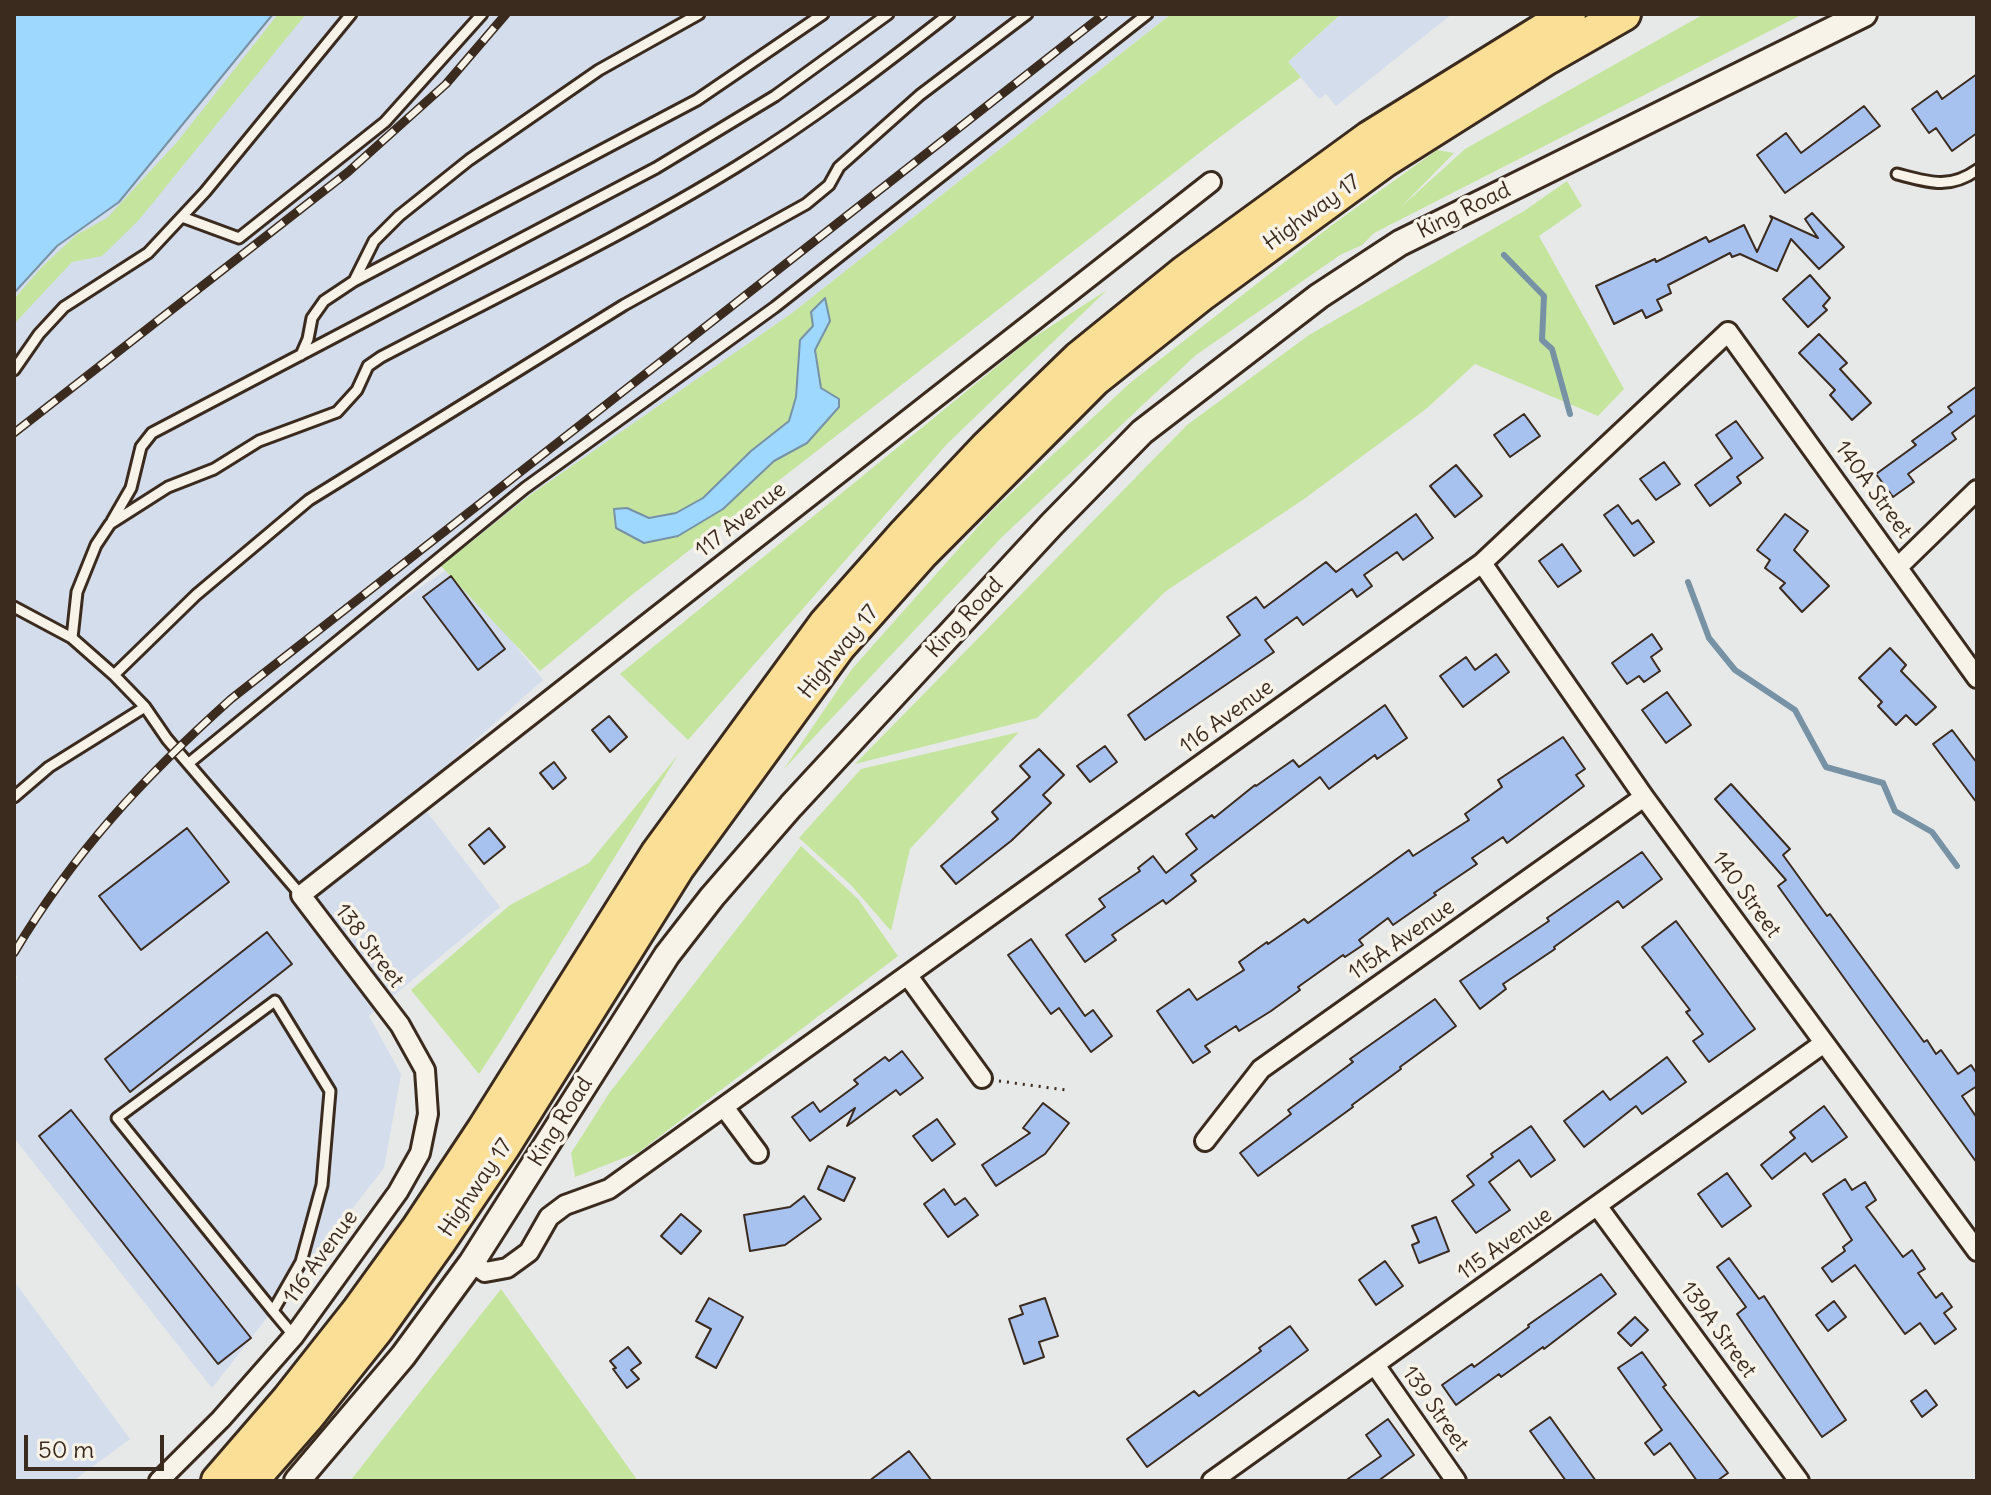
<!DOCTYPE html>
<html>
<head>
<meta charset="utf-8">
<style>
  body { margin:0 }
  #map { position:relative; width:1991px; height:1495px; overflow:hidden; background:#e7e9e9; font-family:Delius,sans-serif }
  canvas { display:block }
  .frame { position:absolute; inset:0; border:16px solid #3b2a1e; pointer-events:none }
  .scale { position:absolute; left:24px; top:1435px; width:140px; height:36px; box-sizing:border-box; border:4px solid #3b2a1e; border-top:0; padding-left:10px; font-size:24px; line-height:28px; white-space:nowrap; color:#3b2a1e; -webkit-text-stroke:6px #f7f3e8; paint-order:stroke }
</style>
</head>
<body>
<div id="map">
<canvas width="1991" height="1495"></canvas>
<div class="frame"></div>
<div class="scale">50 m</div>
</div>
<script>
const ctx = document.querySelector('canvas').getContext('2d');
ctx.lineJoin = 'round';
function fillPath(path, color) { ctx.fillStyle = color; ctx.fill(path, 'evenodd'); }
function trace(path, color, width, dash) { ctx.strokeStyle = color; ctx.lineWidth = width; ctx.lineCap = dash ? 'butt' : 'round'; ctx.setLineDash(dash || []); ctx.stroke(path); }
function label(font, color, halo, rows, align = 'center') {
  ctx.font = font + ' Delius,sans-serif'; ctx.lineWidth = 7; ctx.setLineDash([]); ctx.textBaseline = 'middle'; ctx.strokeStyle = halo; ctx.fillStyle = color; for (const [text, x, y, turn = 0] of rows) {
    ctx.save(); ctx.translate(x, y); ctx.rotate((+turn || 0) * Math.PI / 180); ctx.textAlign = isNaN(turn) ? turn : align; if (halo) ctx.strokeText(text, 0, 0); ctx.fillText(text, 0, 0); ctx.restore();
  }
}
fillPath(new Path2D(`
  M273,14H1171L792,313L530,495L441,566L241,709L452,566L543,680L414,795L500,907L369,1016L401,1074L384,1168L212,1388L14,1138V985L18,975L14,979V293L57,246L119,202Z
  M1341,14H1452L1336,106L1326,94L1319,99L1288,62Z
  M14,1281L130,1439L73,1481H14Z`), '#d4ddeb');
fillPath(new Path2D(`
  M278,14H306L138,221L102,256L72,262L14,324V299L42,267L76,235L107,218L178,141Z
  M1171,14H1341L1288,62L1301,77L1216,140L628,598L540,671L441,566L530,495L792,313ZM825,299L830,321L815,350L821,388L839,399L807,443L774,461L723,509L616,528L627,508L649,518L676,513L703,498L751,451L789,421L796,397L800,340L813,326L811,312Z
  M1704,14H1803L1374,233L1362,245L1340,255L1196,355L1002,537L784,769L852,669L992,511L1130,383L1332,225L1437,150L1454,153L1401,207L1465,149Z
  M1567,181L1582,206L1539,236L1624,389L1598,416L1475,364L1426,409L1304,499L1166,591L1037,718L855,764L1187,425L1309,335L1524,211Z
  M1107,290L947,444L688,740L620,674L1028,341Z
  M1019,732L910,849L891,931L851,885L799,838L861,769Z
  M678,755L500,1042L479,1074L411,990L510,905L589,863Z
  M801,846L858,899L898,956L639,1152L575,1177L571,1153L610,1092Z
  M501,1289L638,1481H350Z`), '#c5e59e');
const water = new Path2D(`
  M14,14H273L119,202L57,246L14,293Z
  M825,298L830,321L815,350L821,388L839,399V407L807,443L774,461L723,509L678,536L644,543L616,528L614,509L627,508L649,518L676,513L703,498L751,451L789,421L796,397L800,340L813,326L811,312Z`);
fillPath(water, '#9fd8ff');
trace(water, '#7792a5', 2);
trace(new Path2D(`
  M1504,255L1544,296L1542,340L1552,349L1570,414
  M1688,582L1709,638L1735,670L1795,710L1826,767L1883,783L1895,811L1932,832L1957,866`), '#7792a5', 6);
const building = new Path2D(`
  M1977,74V133L1952,151L1936,128L1929,133L1912,109L1937,91L1942,99Z
  M1864,106L1880,126L1785,193L1757,155L1786,133L1801,153Z
  M1812,213L1844,247L1819,269L1791,239L1777,271L1740,254L1732,257L1730,253L1668,285L1671,293L1657,300L1662,310L1646,318L1642,310L1614,324L1596,286L1655,259L1656,262L1706,237L1709,242L1744,225L1757,252L1772,219L1770,216L1818,238L1805,219Z
  M1810,275L1830,298L1823,306L1827,310L1808,327L1783,299Z
  M1819,334L1847,363L1840,369L1871,403L1852,420L1830,395L1835,390L1799,353Z
  M1977,386V414L1952,433L1956,439L1908,474L1914,482L1893,497L1876,474L1916,445L1912,441L1952,412L1948,407Z
  M1524,414L1540,436L1510,457L1494,435Z
  M1736,421L1763,458L1737,477L1741,483L1710,506L1695,485L1732,458L1716,435Z
  M1664,462L1680,484L1656,500L1640,479Z
  M1456,465L1482,496L1455,517L1430,486Z
  M1618,505L1632,524L1638,520L1654,542L1634,556L1604,515Z
  M1416,514L1433,538L1403,560L1397,552L1364,575L1372,586L1357,597L1352,589L1303,625L1297,617L1265,640L1274,652L1145,740L1128,715L1240,635L1227,617L1256,597L1264,608L1326,562L1336,572Z
  M1785,514L1808,531L1794,550L1829,586L1802,612L1780,588L1785,583L1765,568L1770,560L1757,550Z
  M1562,544L1581,571L1558,587L1539,561Z
  M451,576L505,649L478,670L423,597Z
  M1652,634L1662,649L1651,657L1660,671L1644,682L1639,676L1627,684L1612,663Z
  M1890,648L1906,665L1901,671L1936,707L1916,725L1906,715L1896,725L1878,706L1882,702L1859,678Z
  M1496,654L1509,672L1463,707L1440,676L1466,657L1475,670Z
  M1667,692L1691,725L1666,743L1642,710Z
  M1385,705L1407,738L1377,759L1375,755L1329,789L1320,777L1191,875L1196,881L1166,904L1163,900L1112,935L1116,940L1085,962L1066,935L1105,907L1099,899L1140,871L1138,868L1153,856L1166,873L1197,849L1186,834L1212,815L1214,818L1255,785L1256,786L1293,760L1299,767Z
  M609,716L627,737L610,752L592,730Z
  M1952,730L1977,763V803L1933,744Z
  M1563,737L1585,769L1576,775L1584,786L1507,843L1503,837L1472,858L1477,864L1434,893L1436,895L1393,925L1388,918L1359,940L1363,945L1345,957L1343,955L1298,987L1300,990L1271,1011L1239,1031L1236,1026L1205,1046L1210,1052L1193,1063L1157,1011L1189,989L1197,1000L1244,970L1239,962L1267,942L1268,944L1304,919L1308,923L1409,850L1413,856L1469,820L1465,814L1502,787L1498,780Z
  M1105,746L1117,762L1090,782L1077,766Z
  M1039,749L1064,775L1043,795L1051,803L1011,841L956,884L941,866L998,819L992,812L1030,777L1020,766Z
  M554,762L566,778L553,789L540,773Z
  M1731,784L1790,849L1783,855L1827,916L1830,914L1924,1042L1927,1040L1936,1054L1941,1050L1958,1074L1971,1065L1977,1074V1086L1962,1096L1977,1118V1163L1778,886L1786,880L1715,799Z
  M187,828L229,882L141,950L99,896Z
  M489,828L505,847L484,864L469,845Z
  M1642,852L1662,879L1623,908L1618,901L1554,947L1555,949L1503,984L1506,989L1480,1009L1460,981L1549,921L1547,918Z
  M1676,921L1755,1029L1709,1062L1693,1041L1703,1034L1686,1012L1690,1010L1642,947Z
  M267,932L292,964L130,1092L105,1059Z
  M1031,939L1085,1016L1093,1010L1112,1036L1091,1052L1059,1008L1051,1014L1008,955Z
  M1435,999L1456,1026L1400,1067L1401,1069L1352,1105L1353,1107L1258,1176L1240,1153L1291,1114L1288,1110L1353,1062L1350,1059Z
  M902,1051L923,1078L900,1095L896,1090L847,1126L855,1108L810,1141L792,1117L813,1102L820,1112L858,1084L854,1080L885,1057L889,1061Z
  M1667,1057L1686,1082L1642,1114L1636,1106L1584,1147L1564,1121L1603,1091L1610,1100Z
  M1043,1103L1069,1123L1045,1154L996,1186L982,1165L1030,1133L1023,1128Z
  M1824,1106L1847,1137L1812,1162L1805,1153L1772,1179L1761,1165L1795,1138L1790,1132Z
  M71,1110L251,1338L218,1364L39,1136Z
  M937,1119L955,1144L932,1161L913,1136Z
  M1531,1126L1555,1160L1531,1177L1519,1160L1489,1182L1510,1210L1476,1233L1452,1201L1474,1185L1467,1176L1493,1157L1491,1154Z
  M828,1166L855,1178L844,1201L818,1189Z
  M1727,1173L1751,1206L1722,1227L1698,1194Z
  M1845,1179L1852,1190L1865,1182L1876,1200L1866,1207L1903,1257L1912,1250L1925,1269L1918,1273L1936,1298L1942,1293L1952,1307L1944,1313L1956,1329L1935,1344L1920,1323L1905,1334L1855,1265L1832,1282L1822,1268L1845,1251L1843,1247L1852,1240L1823,1194Z
  M944,1189L955,1205L965,1198L978,1215L948,1237L924,1204Z
  M804,1196L821,1219L785,1245L750,1251L744,1215L790,1207Z
  M681,1214L701,1231L681,1254L661,1236Z
  M1436,1217L1449,1251L1419,1263L1412,1245L1419,1242L1412,1226Z
  M1729,1258L1759,1299L1764,1296L1846,1420L1822,1437L1737,1314L1746,1307L1717,1267Z
  M1385,1261L1403,1286L1376,1305L1359,1280Z
  M1601,1274L1616,1294L1544,1349L1543,1347L1501,1377L1499,1374L1456,1405L1442,1385L1472,1364L1474,1367L1529,1327L1528,1325Z
  M709,1298L743,1317L716,1368L696,1357L711,1329L696,1321Z
  M1045,1298L1058,1336L1039,1342L1044,1357L1024,1364L1009,1319L1023,1314L1020,1306Z
  M1834,1301L1846,1317L1828,1331L1816,1315Z
  M1635,1317L1648,1330L1631,1346L1618,1333Z
  M1290,1326L1308,1350L1147,1467L1127,1439L1194,1391L1199,1396L1261,1351L1259,1348Z
  M628,1347L641,1363L631,1370L639,1379L627,1388L613,1369L616,1368L610,1361Z
  M1642,1352L1666,1385L1663,1387L1728,1473L1717,1481H1697L1670,1443L1654,1455L1645,1443L1662,1430L1618,1368Z
  M1926,1390L1937,1405L1922,1417L1911,1401Z
  M1550,1417L1570,1445L1596,1481H1566L1530,1431Z
  M1388,1419L1414,1455L1378,1481H1345L1381,1456L1366,1435Z
  M909,1451L932,1481H869Z`);
fillPath(building, '#a8c2ef');
trace(building, '#3b2a1e', 2);
const lane = new Path2D(`
  M1897,174C1928,182 1949,190 1977,170
  M182,217L239,238L385,122L482,14
  M354,281L697,100L823,14
  M301,355L308,339L312,318L324,301L354,281L374,241L399,216L469,160L599,70L699,14
  M14,370L39,334L64,307L148,253L205,192L351,14
  M112,521L131,488L141,447L152,433L656,168L775,96L888,14
  M14,607L72,638L114,675L145,707L167,739L301,895
  M72,638L77,592L96,545L110,524L168,487L214,469L259,441L337,412L357,390L368,366L381,357C499,295 622,237 736,167C811,121 880,68 949,14
  M114,675L196,595L309,500L624,305L806,204L829,185L839,167L920,95L1027,14
  M189,763L525,488L775,307L1147,14
  M14,797L49,767L145,707
  M273,1311L301,1262L322,1185L330,1091L275,1001L117,1118L273,1311L294,1336`);
const street = new Path2D(`
  M1482,563L1644,797L1977,1251
  M1898,567L1977,490
  M908,976L982,1078
  M724,1107L758,1153
  M1205,1141L1261,1069L1644,797
  M1598,1207L1799,1481
  M472,1262L485,1272L507,1268L529,1252L549,1217L565,1205L609,1189L1482,563L1728,332L1977,678
  M1375,1365L1456,1481
  M159,1481L221,1419L294,1336L398,1192L420,1153L428,1114L425,1070L400,1025L301,895L1211,182
  M1212,1481L1824,1043`);
const secondary = new Path2D(`
  M297,1481L403,1356L472,1262L667,955L712,897L791,806L1052,524L1142,432L1319,296L1400,243L1864,14`);
const highway = new Path2D(`
  M218,1481L288,1400L359,1310L417,1230L484,1129L657,854L826,623L903,536L986,448L1079,358L1185,272L1369,138L1569,14
  M251,1481L307,1417L377,1329L439,1242L503,1147L678,867L839,646L921,554L1094,380L1202,294L1384,161L1547,58L1624,14`);
trace(lane, '#3b2a1e', 15);
trace(street, '#3b2a1e', 24);
trace(secondary, '#3b2a1e', 30);
trace(highway, '#3b2a1e', 38);
trace(new Path2D(`
  M999,1081L1066,1090`), '#3b2a1e', 3, [2, 6]);
trace(lane, '#f7f3e8', 9);
trace(street, '#f7f3e8', 18);
trace(secondary, '#f7f3e8', 24);
trace(highway, '#fbdf96', 32);
const rail = new Path2D(`
  M14,433L348,172L446,84L506,14
  M14,953C74,852 144,777 231,699L1104,14`);
trace(rail, '#3b2a1e', 9);
trace(rail, '#f7f3e8', 6, [18]);
label('22px', '#3b2a1e', '#f7f3e8', [
  ["King Road",1464,211,-26],
  ["Highway 17",1312,213,-36],
  ["140A Street",1873,490,54],
  ["117 Avenue",741,520,-38],
  ["King Road",965,618,-47],
  ["Highway 17",839,652,-51],
  ["116 Avenue",1227,717,-36],
  ["140 Street",1746,895,54],
  ["115A Avenue",1402,940,-35],
  ["138 Street",369,946,53],
  ["King Road",561,1122,-58],
  ["Highway 17",476,1188,-56],
  ["115 Avenue",1505,1244,-35],
  ["116 Avenue",321,1257,-54],
  ["139A Street",1718,1330,54],
  ["139 Street",1435,1409,55]
]);
</script>
</body>
</html>
